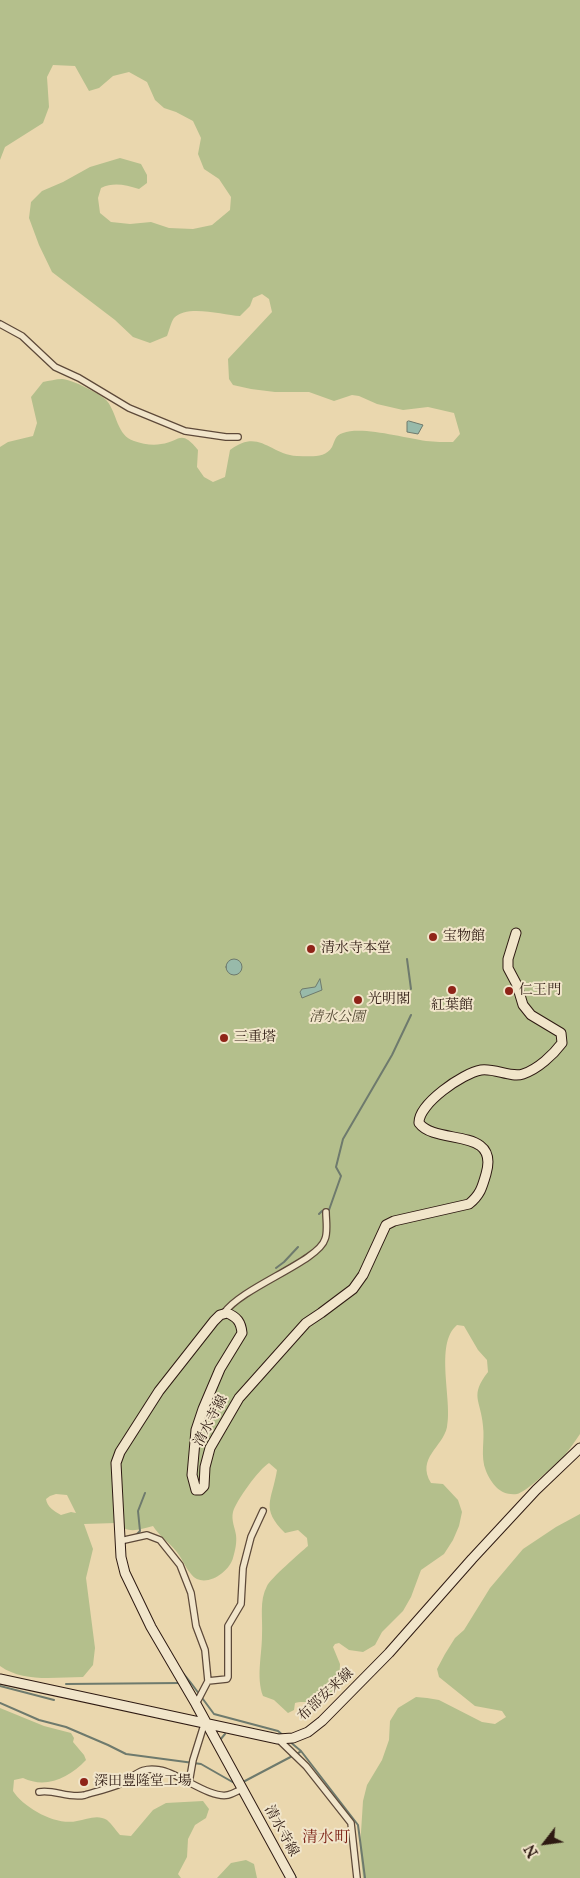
<!DOCTYPE html>
<html>
<head>
<meta charset="utf-8">
<style>
  body { margin:0 }
  #map { position:relative; width:580px; height:1878px; overflow:hidden; background:#ead7ae; font-family:"IM FELL Great Primer",serif }
  canvas { display:block }
  .north { position:absolute; left:520px; top:1818px; width:50px; height:50px; -webkit-text-stroke:4px #f1e5ca; paint-order:stroke; rotate:240deg; font-size:14px; font-weight:700; line-height:20px; text-align:center; color:#2e1a12 }
  .north::after { content:''; display:block; margin:auto; width:18px; height:22px; background:#2e1a12; clip-path:polygon(50% 0,100% 100%,50% 72%,0 100%) }
</style>
</head>
<body>
<div id="map">
<canvas width="580" height="1878"></canvas>
<div class="north">N</div>
</div>
<script>
const ctx = document.querySelector('canvas').getContext('2d');
ctx.lineJoin = 'round';
function fillPath(path, color) { ctx.fillStyle = color; ctx.fill(path, 'evenodd'); }
function trace(path, color, width, dash) { ctx.strokeStyle = color; ctx.lineWidth = width; ctx.lineCap = dash ? 'butt' : 'round'; ctx.setLineDash(dash || []); ctx.stroke(path); }
function label(font, color, halo, rows, align = 'center') {
  ctx.font = font + ' "IM FELL Great Primer","Noto Serif JP",serif'; ctx.lineWidth = 4; ctx.setLineDash([]); ctx.textBaseline = 'middle'; ctx.strokeStyle = halo; ctx.fillStyle = color; for (const [text, x, y, turn = 0] of rows) {
    ctx.save(); ctx.translate(x, y); ctx.rotate((+turn || 0) * Math.PI / 180); ctx.textAlign = isNaN(turn) ? turn : align; if (halo) ctx.strokeText(text, 0, 0); ctx.fillText(text, 0, 0); ctx.restore();
  }
}
fillPath(new Path2D(`
  M0,0H580V1434C575,1441 570,1449 564,1456C557,1463 525,1493 517,1494C501,1496 492,1485 486,1471C480,1456 485,1441 483,1426C481,1400 469,1396 488,1372L487,1360L478,1350L464,1326L457,1325C434,1344 453,1401 447,1427C443,1447 416,1458 431,1483L443,1484L458,1500L462,1512L459,1526L453,1540L444,1554L421,1570L411,1597L403,1611L382,1632L375,1645L363,1652L349,1650L339,1643L335,1644L333,1647L340,1664L339,1685C330,1693 323,1701 311,1702C305,1703 302,1701 295,1703L294,1710L288,1713L274,1700L263,1696C256,1677 262,1655 262,1635C263,1618 259,1601 267,1586C270,1579 301,1552 308,1546L307,1538L298,1530L285,1533C260,1508 272,1501 277,1470L269,1463C259,1469 236,1501 233,1512C231,1520 235,1528 236,1535C237,1543 235,1551 233,1558C229,1573 203,1590 191,1574C185,1567 182,1558 176,1551C169,1542 159,1536 153,1526C138,1530 128,1534 116,1523L84,1524L93,1549L86,1578L95,1648L93,1665L83,1677C56,1677 24,1683 0,1666V447L8,442L33,436L37,423L31,397L43,382C49,381 56,379 62,379C71,379 101,394 107,401C117,413 117,436 134,441C143,444 153,446 161,444C180,442 180,428 198,450L197,467L204,477L213,482L225,477L230,450C259,428 269,454 297,456C309,456 325,459 332,447C335,441 335,435 343,433C362,426 404,438 426,441C435,442 444,442 453,442L460,434L454,413L428,407L403,410L377,404L359,396L352,395L334,401L309,392H275L251,389L233,385L229,379L228,359L272,312L269,299L262,294L253,298L250,306L240,316C223,315 187,304 174,318C171,322 169,331 167,336L150,343L133,337L115,320L52,272L39,245L29,218L31,202L42,191L63,182L90,167L120,158L141,164L147,175V183L139,189C125,185 114,182 101,188L98,198L100,213L111,222L130,224L151,222L169,228L193,229L212,225L230,210L231,197L219,179L204,169L198,154L201,138L193,121L176,112L164,108L155,100L147,82L129,72L113,76L99,88L89,91L75,66L53,65L47,77L49,107L43,123L5,147L0,160ZM56,1494L67,1495L76,1513L71,1512L61,1515C54,1511 47,1507 46,1499L50,1496Z
  M580,1514V1878H363L360,1848L363,1801L367,1785L382,1760L389,1740L390,1721L398,1708L416,1697L427,1698L439,1700L482,1722L495,1724L506,1717L502,1711L475,1706L439,1677L437,1669L445,1654L455,1638L464,1630L490,1588L523,1549L556,1527Z
  M0,1708L44,1726L71,1733L74,1738L73,1742L84,1755L86,1760C69,1778 46,1789 23,1778L14,1780L13,1791C24,1808 56,1826 77,1821C87,1819 98,1814 107,1820C112,1824 116,1831 120,1835L131,1836L153,1810L166,1803L203,1801L209,1809L206,1818L195,1825L188,1839L187,1857L178,1874L181,1878H0Z
  M246,1860L254,1864L257,1878H217L231,1863Z`), '#b4bf8c');
const water = new Path2D(`
  M409,421L423,425L418,434L407,432V422Z
  M226 967a8 8 0 1 1 16 0a8 8 0 1 1-16 0Z
  M320,979L322,990L302,998L300,992L302,989L315,987Z`);
fillPath(water, '#98baaa');
trace(water, '#6e7a6d', 1);
trace(new Path2D(`
  M407,959L411,989
  M319,1214L322,1211L329,1210L341,1176L336,1167L343,1139L392,1055L411,1015
  M276,1268L284,1262L298,1247
  M136,1535L140,1531L138,1511L145,1493
  M183,1673L191,1683
  M188,1683H191L214,1714L278,1731L284,1736
  M66,1684L181,1683
  M0,1686L54,1700
  M0,1703L39,1720L66,1727L108,1745L126,1754L201,1764L236,1784
  M220,1740L225,1734
  M289,1741L301,1751L358,1825L365,1878
  M243,1782L300,1752
  M291,1869L296,1878`), '#6e7a6d', 2);
const minor = new Path2D(`
  M0,324L22,336L55,367L79,378L129,408L185,431L226,437H238
  M224,1313C242,1287 319,1261 325,1239C328,1232 326,1220 326,1212
  M120,1541L147,1535L160,1540L180,1565L191,1593L196,1626L205,1650L208,1681
  M196,1704L208,1681L227,1679L228,1677V1626L241,1604L243,1568L251,1537L263,1511
  M278,1739L306,1766L351,1823L357,1878
  M189,1783L193,1760L203,1728L206,1724
  M39,1792C54,1789 69,1799 85,1795C95,1792 107,1789 118,1785C135,1777 139,1766 160,1770C179,1773 210,1799 228,1795C233,1794 237,1791 242,1789`);
const secondary = new Path2D(`
  M0,1679L278,1739L293,1738L308,1732L322,1721L389,1653L472,1559L536,1490L580,1448
  M291,1878L196,1704L151,1627L125,1573L121,1557L116,1463L120,1452L159,1391L214,1321L220,1315L227,1313C237,1317 241,1322 242,1333L220,1369L203,1409L196,1430L192,1475L196,1490H200L204,1486L205,1467L210,1448L239,1398L306,1323L321,1313L353,1289L363,1275L386,1225L394,1221L469,1204C480,1195 482,1188 486,1174C500,1126 436,1146 419,1123C418,1104 463,1073 481,1070C495,1068 511,1078 523,1074C538,1069 553,1055 562,1043L561,1033L531,1015L523,1005L517,985L508,968V959L516,933`);
trace(minor, '#5d4939', 8);
trace(secondary, '#2e1a12', 11);
trace(minor, '#f1e5ca', 5.5);
trace(secondary, '#f1e5ca', 9);
for (const [x, y, r, color] of [
  [433,937,5,"#8f2418"],
  [311,949,5,"#8f2418"],
  [452,990,5,"#8f2418"],
  [509,991,5,"#8f2418"],
  [358,1000,5,"#8f2418"],
  [224,1038,5,"#8f2418"],
  [84,1782,5,"#8f2418"]
]) { const dot = new Path2D(); dot.arc(x, y, r, 0, 2 * Math.PI); ctx.fillStyle = color; ctx.fill(dot); trace(dot, '#f1e5ca', 2); }
label('14px', '#2e1a12', '#f1e5ca', [
  ["宝物館",443,937],
  ["清水寺本堂",321,949],
  ["仁王門",519,991],
  ["光明閣",368,1000],
  ["紅葉館",452,1006,"center"],
  ["三重塔",234,1038],
  ["深田豊隆堂工場",94,1782]
], 'left');
label('italic 14px', '#564c37', '#f1e5ca', [
  ["清水公園",337,1018]
]);
label('14px', '#2e1a12', '#f1e5ca', [
  ["清水寺線",211,1421,-62],
  ["布部安来線",326,1695,-43],
  ["清水寺線",281,1831,61]
]);
label('16px', '#7a1f14', '#f1e5ca', [
  ["清水町",326,1838]
]);
</script>
</body>
</html>
